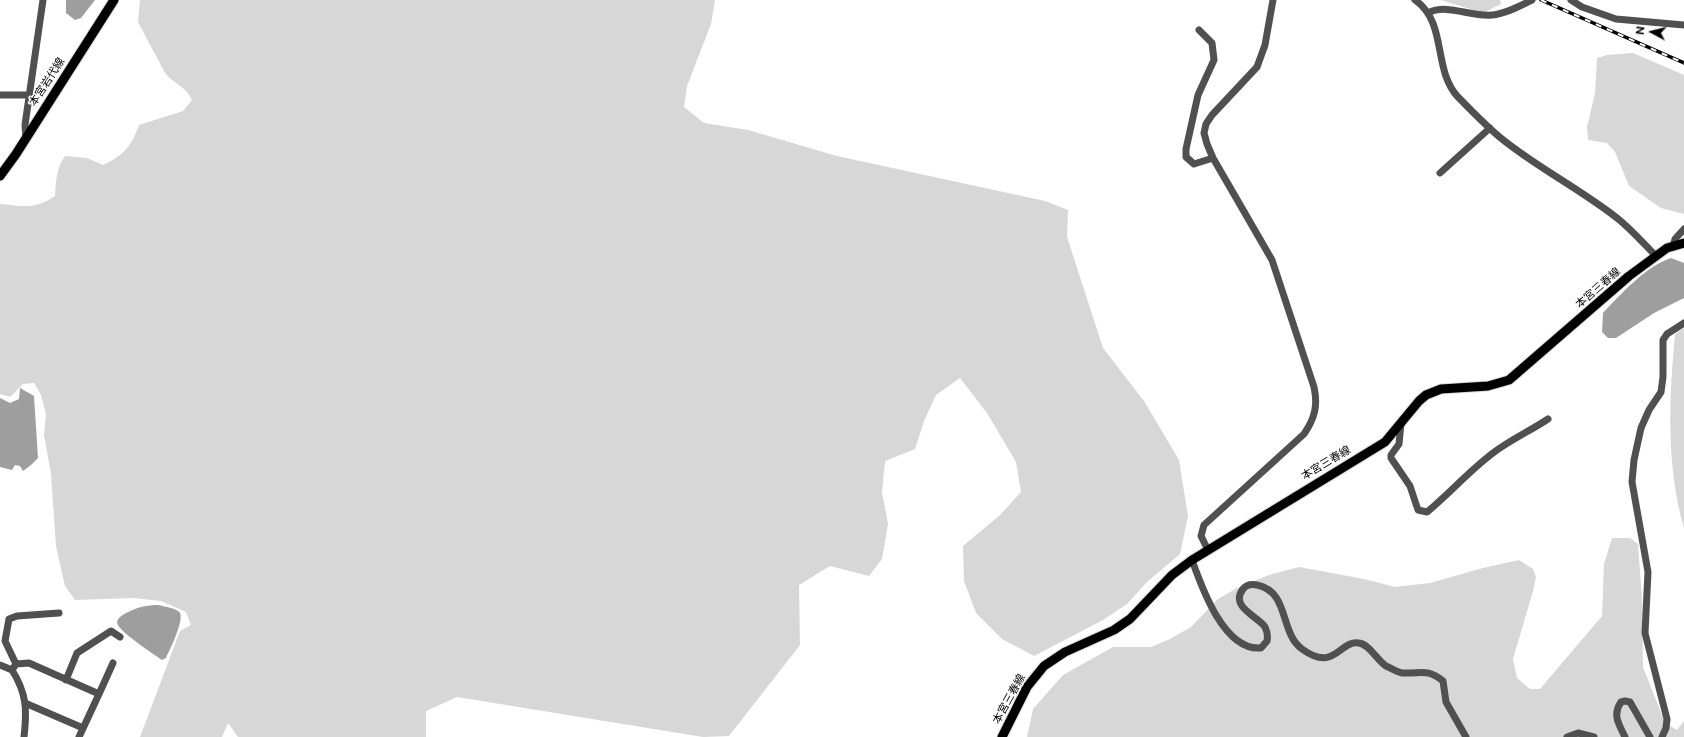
<!DOCTYPE html>
<html>
<head>
<meta charset="utf-8">
<style>
  body { margin:0 }
  #map { position:relative; width:1684px; height:737px; overflow:hidden; background:#fff; font-family:"Public Sans",sans-serif }
  canvas { display:block }
  .north { position:absolute; left:1632px; top:12px; width:40px; height:40px; -webkit-text-stroke:3px #fff; paint-order:stroke; rotate:277deg; font-size:11px; font-weight:700; line-height:16px; text-align:center; color:#000 }
  .north::after { content:''; display:block; margin:auto; width:14px; height:18px; background:#000; clip-path:polygon(50% 0,100% 100%,50% 72%,0 100%) }
</style>
</head>
<body>
<div id="map">
<canvas width="1684" height="737"></canvas>
<div class="north">N</div>
</div>
<script>
const ctx = document.querySelector('canvas').getContext('2d');
ctx.lineJoin = 'round';
function fillPath(path, color) { ctx.fillStyle = color; ctx.fill(path, 'evenodd'); }
function trace(path, color, width, dash) { ctx.strokeStyle = color; ctx.lineWidth = width; ctx.lineCap = dash ? 'butt' : 'round'; ctx.setLineDash(dash || []); ctx.stroke(path); }
function label(font, color, halo, rows, align = 'center') {
  ctx.font = font + ' "Public Sans","Noto Sans JP",sans-serif'; ctx.lineWidth = 3; ctx.setLineDash([]); ctx.textBaseline = 'middle'; ctx.strokeStyle = halo; ctx.fillStyle = color; for (const [text, x, y, turn = 0] of rows) {
    ctx.save(); ctx.translate(x, y); ctx.rotate((+turn || 0) * Math.PI / 180); ctx.textAlign = isNaN(turn) ? turn : align; if (halo) ctx.strokeText(text, 0, 0); ctx.fillText(text, 0, 0); ctx.restore();
  }
}
fillPath(new Path2D(`
  M140,0H715L711,24L687,86L684,107L704,123L748,130L837,156L1045,201L1068,210L1067,237L1103,348L1144,401L1179,460L1188,516L1180,554L1147,582L1127,604L1103,620L1034,656L1002,639L976,613L964,581L963,546L1000,515L1021,492L1016,462L987,413L960,378L936,395L924,421L915,449L885,461L882,492L888,524L882,559L869,576L830,566L799,585L800,645L729,736L703,737L457,697L426,711V737H238L228,723L222,737H140L180,631L191,625L186,612L161,601L134,598L75,600L65,586L56,546L51,474L44,435L46,414L41,395L34,383L23,384L10,397L0,394V204C23,206 34,210 55,196C56,181 56,169 65,156L87,158L103,165C124,155 131,147 139,125L183,111L192,100C186,86 174,84 165,73L138,22Z
  M1441,0H1500L1501,4L1483,13Z
  M1633,53L1684,75V214L1661,208L1629,186L1615,152L1607,143L1588,140L1587,127L1595,93L1597,58L1607,55Z
  M1684,328V528C1666,466 1669,398 1675,334Z
  M1612,538H1630L1638,544L1642,599L1643,667L1665,723L1677,730L1684,721V737H1027L1033,709L1063,675L1113,647H1151L1170,639L1191,627L1218,599L1237,588L1269,575L1299,567L1364,579L1395,587L1430,583L1483,568L1519,560L1533,569L1536,577L1533,591L1513,659L1517,678L1530,689H1540L1602,616L1604,564Z`), '#d7d7d7');
fillPath(new Path2D(`
  M66,0H95L81,18L75,20L66,13Z
  M1671,258L1684,263V298L1654,313L1616,338H1608L1602,332L1603,313C1621,294 1646,266 1671,258Z
  M20,388L34,396L38,458L31,465L23,471L20,466L15,465L12,470L0,467V398L10,403L19,399Z
  M159,605C165,607 177,608 180,613C184,621 170,649 166,658L162,660C154,654 116,630 117,622C118,617 123,615 126,613C138,607 146,605 159,605Z`), '#9e9e9e');
const major = new Path2D(`
  M0,176L16,154L114,0
  M1002,737L1027,687L1044,666L1065,652L1114,630L1130,619L1172,575L1192,560L1385,442L1419,401L1426,395L1441,389L1488,386L1509,380L1629,276L1667,248L1684,243`);
trace(major, '#dbdbdb', 11);
trace(new Path2D(`
  M1415,0C1448,23 1432,69 1458,97C1472,111 1486,126 1502,139C1538,168 1580,189 1617,218C1631,229 1643,243 1656,256
  M1571,0L1582,7L1616,19L1684,25
  M1428,13C1447,3 1470,17 1492,15C1505,14 1520,6 1532,0
  M1199,30L1212,43L1214,60L1198,95L1186,149V157L1194,164L1213,158
  M0,95H30
  M26,139L25,125L43,0
  M1440,173L1490,128
  M1673,247L1675,239L1684,229
  M1401,424L1399,444L1391,455V458L1410,486L1418,510L1427,512C1450,493 1469,471 1493,453C1510,440 1530,431 1548,419
  M1208,550L1201,536L1204,525L1304,434C1315,418 1318,405 1314,387L1272,260L1213,158L1207,144L1204,133L1206,124L1212,115L1257,67L1265,45L1273,0
  M1192,560C1202,588 1224,651 1261,648L1267,641C1268,636 1267,631 1265,627C1259,617 1229,607 1243,589C1247,584 1252,584 1257,585C1290,592 1279,632 1302,649C1335,673 1339,640 1359,643C1369,644 1377,660 1386,666C1391,668 1398,673 1403,673C1421,674 1427,668 1443,681L1446,702L1466,737
  M16,664L5,641L9,619L17,616L59,613
  M0,665L12,670C27,694 27,710 24,737
  M12,670L16,664L29,663L99,694L79,737
  M66,680L77,653L111,631L120,637
  M99,694L113,663
  M25,703L83,728
  M1567,737L1578,733L1594,737
  M1625,737C1619,724 1612,715 1621,702L1625,701L1630,702L1650,737
  M1662,737L1666,728L1667,719L1645,633L1648,572L1632,482L1634,460L1641,428L1649,410L1661,392L1663,377V340L1667,334L1684,323`), '#505050', 7);
trace(major, '#000', 9);
const rail = new Path2D(`
  M1541,0L1684,63`);
trace(rail, '#000', 3.5);
trace(rail, '#fff', 2, [6]);
label('11px', '#000', '#fff', [
  ["本宮岩代線",47,82,-57],
  ["本宮三春線",1598,288,-41],
  ["本宮三春線",1326,463,-31],
  ["本宮三春線",1009,699,-61]
]);
</script>
</body>
</html>
